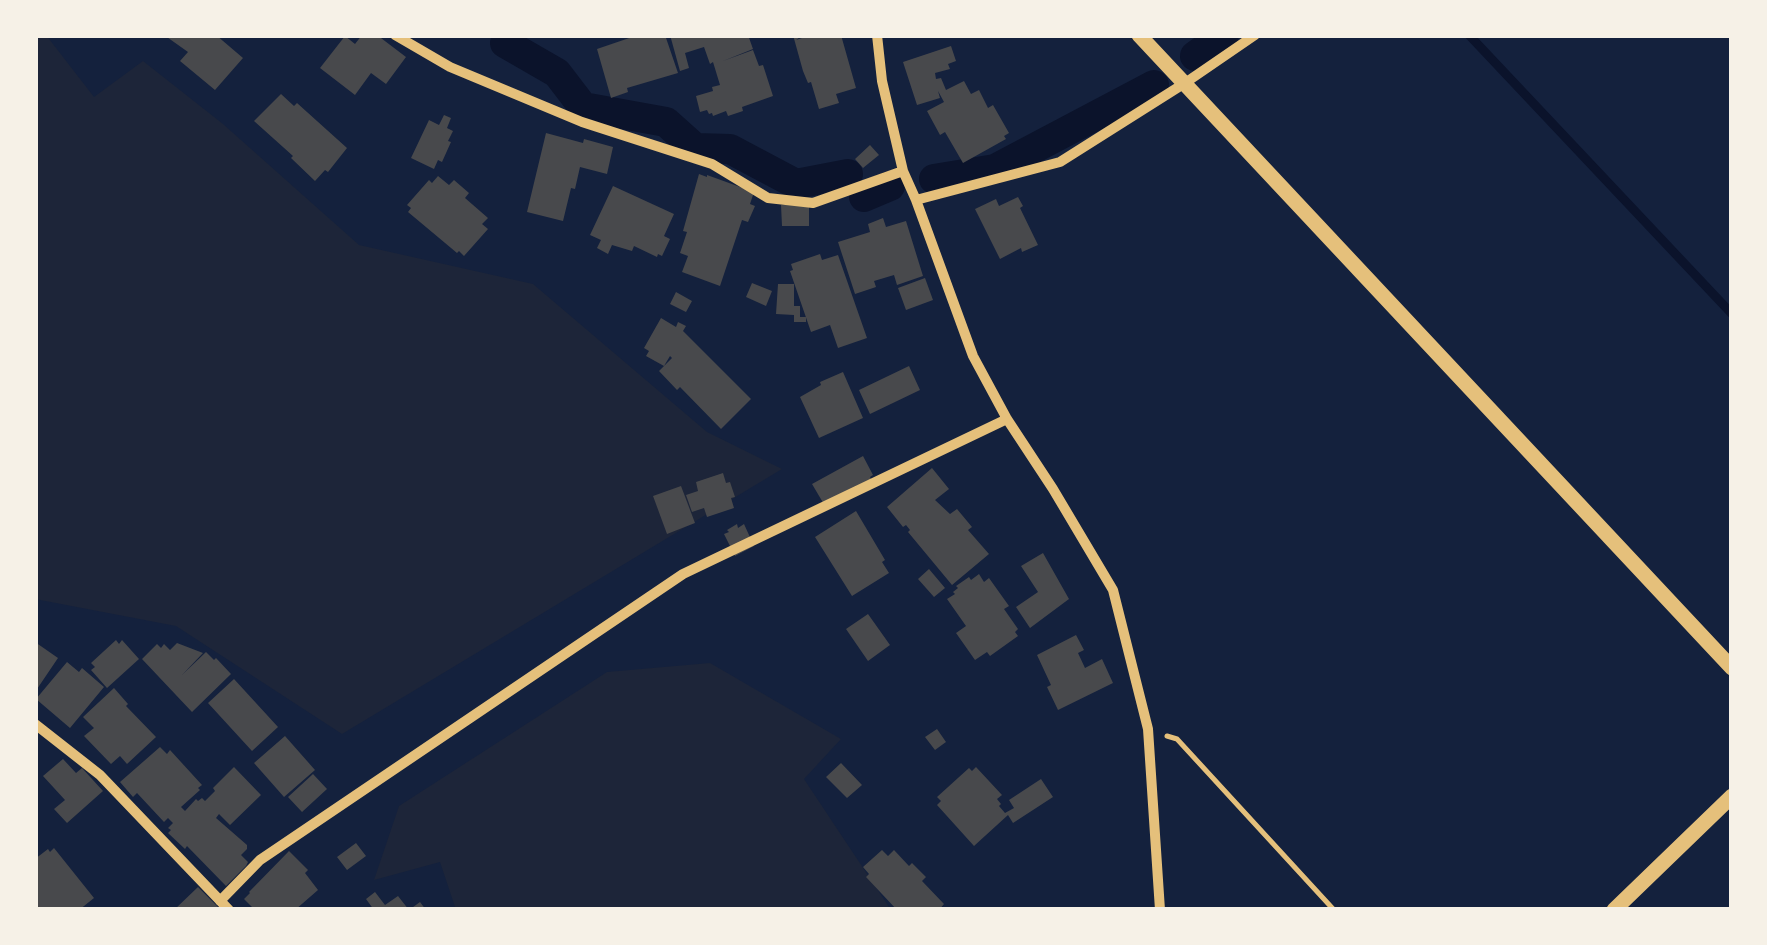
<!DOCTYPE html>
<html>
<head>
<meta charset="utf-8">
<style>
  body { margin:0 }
  #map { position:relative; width:1767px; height:945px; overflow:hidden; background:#14213d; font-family:Figtree,sans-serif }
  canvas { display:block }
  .frame { position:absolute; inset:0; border:38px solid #f6f1e7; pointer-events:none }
</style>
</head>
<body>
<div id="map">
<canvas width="1767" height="945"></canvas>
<div class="frame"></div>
</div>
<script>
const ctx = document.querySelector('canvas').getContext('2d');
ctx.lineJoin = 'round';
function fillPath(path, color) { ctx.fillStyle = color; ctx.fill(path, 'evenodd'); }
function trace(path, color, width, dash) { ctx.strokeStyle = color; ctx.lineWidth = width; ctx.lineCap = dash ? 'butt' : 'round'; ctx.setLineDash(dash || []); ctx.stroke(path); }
fillPath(new Path2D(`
  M35,35H46L94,97L143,61L223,124L359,245L533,284L707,432L782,469L342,734L176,626L35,599Z
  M710,663L841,739L804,779L891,910H456L440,862L374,880L399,806L607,672Z`), '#1d2539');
trace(new Path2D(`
  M1469,35L1732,314`), '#0b132b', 9);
trace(new Path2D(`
  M505,43L557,73L583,107L666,122L695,148L730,149L796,184L848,174
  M1195,56L1224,35
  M934,179L995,169L1154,85
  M864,197L890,186`), '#0b132b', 30);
fillPath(new Path2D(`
  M164,35H216L243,58L215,90L180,61L188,52Z
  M362,35H377L406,57L386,84L371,73L355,95L320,68L345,36L355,44Z
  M638,35H665L678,73L627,88L628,92L611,98L597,49Z
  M670,35H748L753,49L723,61L753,50L759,66L763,65L773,96L742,107L743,111L728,116L726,111L713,116L712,113L709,114L707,110L700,112L696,96L713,91L712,87L720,85L713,62L710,64L704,47L685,53L689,68L680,71Z
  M793,35H803L796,40L811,35H841L856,88L836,94L839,103L819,109L811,82L808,83L803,71Z
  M951,46L956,61L948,64L950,69L935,73L936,79L941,78L946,90L964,81L971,94L979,90L988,108L993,105L1009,133L1004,136L1006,139L963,163L945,132L940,135L927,111L944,102L938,91L940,98L917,105L903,62Z
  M281,94L294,106L297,103L347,148L328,172L325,170L315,181L291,158L293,156L254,121Z
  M444,115L451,118L447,128L453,131L448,141L451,142L442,162L438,160L434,169L411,158L429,120L439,125Z
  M546,133L583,143L584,139L613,147L607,174L580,167L575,189L571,188L563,221L527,212Z
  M870,145L879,155L863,168L855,159Z
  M699,174L707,177V175L754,192L750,204L755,206L748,222L742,220L720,286L682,272L688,256L680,253L687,232L683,231Z
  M438,176L449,185L454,180L469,193L465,198L488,218L482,224L488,229L464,256L459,251L457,253L408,212L411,208L407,205L429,180L432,183Z
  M613,186L674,214L664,236L670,239L662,256L658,254L657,257L634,246L632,251L612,245L608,254L597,248L601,240L590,235Z
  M1018,197L1023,206L1020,208L1038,245L1022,252L1021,248L1000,259L975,209L996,199L999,206Z
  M781,205H809V226H782Z
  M883,218L886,227L906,221L923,276L897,285L894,275L874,281L876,287L855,294L838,242L870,232L868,224Z
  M820,254L822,260L838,255L867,338L838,348L830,325L811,332L790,271L793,270L791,264Z
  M925,278L933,300L906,310L898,288Z
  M752,283L772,291L766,306L746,297Z
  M778,284H794V306H800V317H806V322H794V315L776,314Z
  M676,292L692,301L686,312L670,304Z
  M661,318L676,327L678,322L686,326L683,331L751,399L721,429L680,387L677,390L659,371L672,358L670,356L664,366L646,356L649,351L644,348Z
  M909,366L920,390L870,414L859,390Z
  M843,372L863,418L819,438L800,397L821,385L820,382Z
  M863,456L873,475L870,477L872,481L825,506L812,484Z
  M932,468L949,489L935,500L950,514L957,509L972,527L968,530L989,554L952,585L908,532L910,530L906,525L903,527L887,507Z
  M723,473L726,483L730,482L735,497L731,498L734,508L707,517L704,508L692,512L686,495L698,491L696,482Z
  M681,486L695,523L667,534L653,496Z
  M856,511L885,560L882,562L889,573L852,596L815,537Z
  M737,524L738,528L744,524L754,546L735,556L724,534L729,532L727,530Z
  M1043,553L1069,599L1030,628L1016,607L1038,592L1021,566Z
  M929,569L945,588L934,597L918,579Z
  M979,574L984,582L989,578L1009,606L1004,609L1018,629L1015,632L1018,636L990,656L987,652L975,660L956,633L966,626L947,599L955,594L953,592L958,588L956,586L969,577L971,580Z
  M868,614L890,645L868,661L846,629Z
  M1076,635L1084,650L1078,653L1085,668L1102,659L1113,683L1058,710L1047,687L1051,685L1037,655Z
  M116,640L119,644L122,640L139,659L107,688L91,670L95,667L91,663Z
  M35,642L58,658L35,692Z
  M177,643L203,653L182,675L206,652L214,660L216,658L231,674L192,712L142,659L157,644L161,648L164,644L170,650Z
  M67,662L79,672L82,668L104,687L70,728L36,699Z
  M234,679L278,727L252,751L208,703Z
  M114,688L128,704L126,706L156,737L127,764L120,756L111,764L84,736L94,728L83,717Z
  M937,729L946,742L935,750L925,737Z
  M285,736L315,770L284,797L254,763Z
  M160,747L167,754L170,750L202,785L198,788L200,790L181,807L185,811L196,799L198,801L202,798L205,801L215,791L213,788L234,767L261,795L230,825L219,814L216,818L247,845V849L241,855L248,862L246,866L226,886L187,846L185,849L168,833L171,830L168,828L173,823L168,818L164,822L137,793L133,797L120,782Z
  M63,759L76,773L82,768L103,791L67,823L54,809L65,800L43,776Z
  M841,763L862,785L847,798L826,777Z
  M976,767L1002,795L997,799L1001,804L999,806L1005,813L1014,808L1009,800L1041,779L1053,797L1013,823L1008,815L974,846L937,805L941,801L937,797L969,768L972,771Z
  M313,774L327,789L302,812L288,797Z
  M356,843L366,856L347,870L337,857Z
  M54,848L94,898L79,910H40L35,904V859L48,849L50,852Z
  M882,850L888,856L894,850L909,866L912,863L926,877L922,881L944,904L939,910H897L866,877L869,874L863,867Z
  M289,851L308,870L305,873L318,890L295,910H255L244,899L250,893L249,892Z
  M198,887L221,910H174Z
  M375,892L385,905L398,896L409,910L420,902L426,910H374L366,899Z`), '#48494c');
trace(new Path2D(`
  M1167,736L1177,739L1334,910`), '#e5c07b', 5);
trace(new Path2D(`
  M395,35L450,67L582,122L712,164L768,198L813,203L903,171
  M877,35L882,81L903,171L916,200L973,356L1007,419L1053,489L1113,590L1148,729L1160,910
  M916,200L1060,162L1185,83L1255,35
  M35,724L100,775L229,910
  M220,901L260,860L683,574L1007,419`), '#e5c07b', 10);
trace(new Path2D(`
  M1139,35L1732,668
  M1614,910L1732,796`), '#e5c07b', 15);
</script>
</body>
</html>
